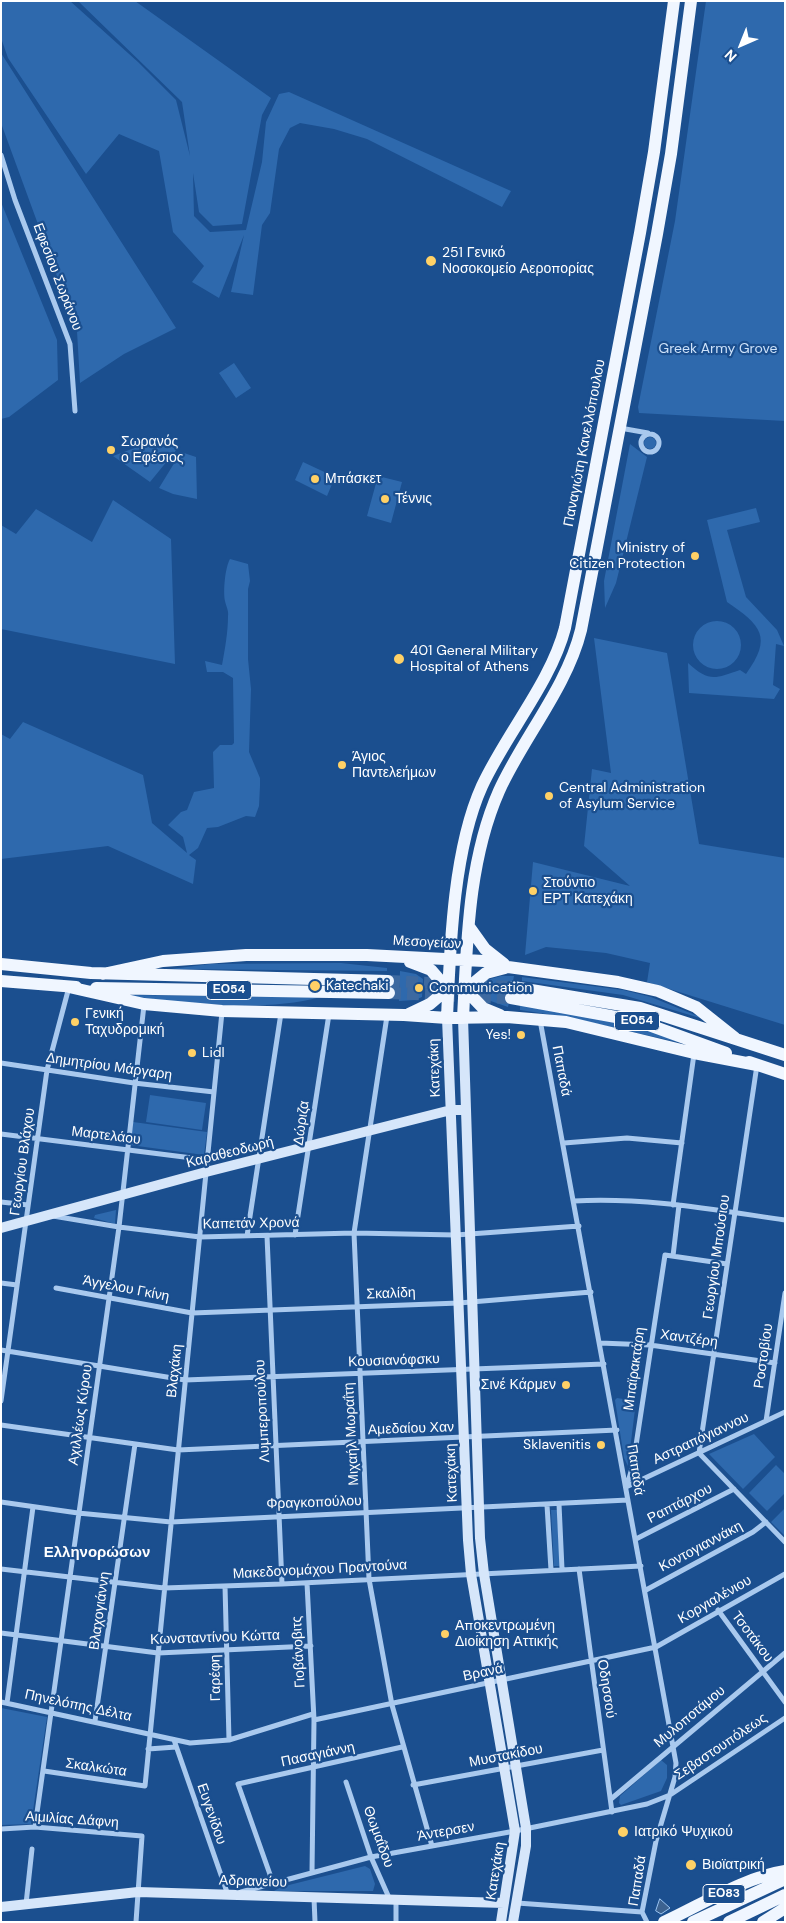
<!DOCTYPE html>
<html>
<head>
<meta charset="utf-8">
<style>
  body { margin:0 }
  #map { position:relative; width:786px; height:1923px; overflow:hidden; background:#1b4f8f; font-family:"DM Sans",sans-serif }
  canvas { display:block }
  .frame { position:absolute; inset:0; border:2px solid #fff; pointer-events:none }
  .north { position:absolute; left:716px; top:20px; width:50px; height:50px; -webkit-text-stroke:4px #1b4f8f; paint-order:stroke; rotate:224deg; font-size:14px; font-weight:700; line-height:20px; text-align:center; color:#fff }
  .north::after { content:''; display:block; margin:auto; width:18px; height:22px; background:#fff; clip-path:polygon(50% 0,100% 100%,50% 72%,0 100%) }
</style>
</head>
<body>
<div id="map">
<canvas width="786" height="1923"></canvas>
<div class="frame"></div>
<div class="north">N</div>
</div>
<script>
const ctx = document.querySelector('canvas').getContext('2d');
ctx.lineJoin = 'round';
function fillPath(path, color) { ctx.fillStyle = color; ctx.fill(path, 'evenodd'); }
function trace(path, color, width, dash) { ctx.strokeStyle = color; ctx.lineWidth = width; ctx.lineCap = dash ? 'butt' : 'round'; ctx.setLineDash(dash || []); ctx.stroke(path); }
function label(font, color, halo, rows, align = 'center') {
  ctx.font = font + ' "DM Sans",sans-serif'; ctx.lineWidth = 4.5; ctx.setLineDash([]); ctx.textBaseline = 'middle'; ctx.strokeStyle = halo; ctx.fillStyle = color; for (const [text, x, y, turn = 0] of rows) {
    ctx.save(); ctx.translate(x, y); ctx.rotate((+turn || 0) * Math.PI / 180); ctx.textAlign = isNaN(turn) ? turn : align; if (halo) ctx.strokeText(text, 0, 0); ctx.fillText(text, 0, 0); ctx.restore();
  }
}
fillPath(new Path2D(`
  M1,1H70L138,62L176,100L190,156L182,102L78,1H135L271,98L262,115L242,224L213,226L199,212L193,173L194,216L210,232L246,230L262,162L266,122L279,94L289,92L511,191L502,207L367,139L334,129L300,123L290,128L279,149L270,213L262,225L253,295L231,292L244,235L219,298L192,282L204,266L173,232L159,151L119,134L86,174L8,58L1,38Z
  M706,1H785V421L639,413L638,407L675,221Z
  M1,53L176,328L124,354L80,383L77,331L1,123Z
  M1,202L57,340L58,380L9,417L1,419Z
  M234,363L251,388L236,398L219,373Z
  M167,436L177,449L150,482L113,456Z
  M644 443a6 6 0 1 1 12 0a6 6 0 1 1-12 0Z
  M630,444L647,457L616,583L605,608L604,581Z
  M181,452L196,457L197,499L173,494L159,488Z
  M303,462L335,477L327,496L295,480Z
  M378,476L402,482L391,523L367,516Z
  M113,500L171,539L175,664L1,629V525L16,534L36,509L92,542Z
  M756,508L760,522L727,530L746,597L777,630L784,646L776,644L773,685L780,689L774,699L689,693L688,663C709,682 714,679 740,670L746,674C773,637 761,625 727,602L707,520Z
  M230,559L248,564L250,581L248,589V659L251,689L249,752L260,778V786L259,806L255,817L246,816L218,827L207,828L198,848L189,855L196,860L193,884L108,846L1,859V734L10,739L23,722L143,775L152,823L187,853L183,837L168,825L181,812L187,810L194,792L214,788L213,752L220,745H232L234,743L233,678L223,672H207L205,661L222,665C225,649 228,632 228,616C229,611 226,606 225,601C223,591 225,568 230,559Z
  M693 645a24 24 0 1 1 48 0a24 24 0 1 1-48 0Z
  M594,638L667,653L699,844L785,858V1025L647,982L650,963L606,953L546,947L525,955L533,862L630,886L584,846L592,769L611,773Z
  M341,963L387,968V971L171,969L210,964Z
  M400,971L416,974L423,979L422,997L415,1000L399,1001Z
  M501,976H514L508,1007L482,998L477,990L483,981Z
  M522,977L623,990L651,997L710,1021L623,995L522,981Z
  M123,995L320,997C264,1013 181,1003 123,995Z
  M520,1004L637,1024L695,1046L566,1017L520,1010Z
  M150,1095L206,1103L202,1130L146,1122Z
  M133,1122L207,1132L204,1155L130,1145Z
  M116,1210L115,1224L94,1218L95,1215Z
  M617,1398L636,1401L628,1466L624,1458L615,1400Z
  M754,1434L775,1457L743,1489L709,1454Z
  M776,1465L785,1474V1493L767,1511L749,1493Z
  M785,1508V1536L771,1522Z
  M551,1510H557L560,1566H554Z
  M1,1708L47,1717L31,1824L1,1825Z
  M661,1760L667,1765V1778L661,1791L621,1805L619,1803L620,1796Z
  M365,1866L370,1869L375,1884L373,1891H274L281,1887Z`), '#2e69ad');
const water = new Path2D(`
  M660,1899L670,1908L661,1914L656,1911Z`);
fillPath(water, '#3c6290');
trace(water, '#9cc4f0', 1);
trace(new Path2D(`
  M388,981L513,987
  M389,993L511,998`), '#3d69a0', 12, [12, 6]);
trace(new Path2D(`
  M1,155L15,200L70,344L75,411
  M620,428L648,433
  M641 443a9 9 0 1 1 18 0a9 9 0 1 1-18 0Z
  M387,1016L354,1233L369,1579L392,1705L432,1846
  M540,1020L676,1763L675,1777L656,1841L642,1912L647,1922
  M1,1063L134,1083L214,1092
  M757,1065L699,1453L785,1542
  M1,1134L208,1160
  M564,1143L627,1138L682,1143
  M574,1201C645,1197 715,1210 785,1220
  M1,1202L28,1205
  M673,1205L694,1054
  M53,1216L119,1227L200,1237L354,1233L456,1235L579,1226
  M295,1235L329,1014
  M247,1236L281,1013
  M267,1236L282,1584
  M673,1256L679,1205
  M1,1283L17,1285
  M56,1288L192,1313L459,1303L591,1292
  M600,1343L650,1345L775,1363
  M1,1350L185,1380L604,1364
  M1,1401L47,1070L69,987
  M766,1421L785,1293
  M1,1425L178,1450L617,1430
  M627,1485L633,1465L665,1255L727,1264
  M626,1487L785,1412
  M1,1502L78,1513L171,1522L628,1500
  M559,1504L562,1569
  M547,1505L551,1570
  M636,1539L734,1489
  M1,1569L164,1588L282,1584L641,1566
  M579,1569L612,1812
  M307,1583L314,1720L312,1872
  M225,1586L229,1740
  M646,1590L753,1532L766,1522
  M718,1610L785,1702
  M1,1633L158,1653L311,1646
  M1,1702L190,1743L229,1740L313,1714
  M7,1703L33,1507
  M314,1720L656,1647L785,1574
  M95,1721L135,1444
  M174,1740L228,1895
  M148,1749L176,1747
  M44,1771L145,1786L222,1012
  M346,1782L371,1857L390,1900
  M413,1785L603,1750
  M611,1799L785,1653
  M35,1827L119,1227L144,1005
  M1,1829L35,1827L142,1836L136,1922
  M273,1883L238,1784L402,1747
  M241,1892L371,1857L515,1831L647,1804L670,1795L785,1718
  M314,1898L315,1922
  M396,1900V1922
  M517,1903L642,1912
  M26,1904L32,1849`), '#a9c9ee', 5);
trace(new Path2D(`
  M447,1018L468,1540L471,1574L515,1831L501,1922
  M463,1018L480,1538L484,1574L526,1828V1846L513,1922
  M1,1228L206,1172L451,1110H466
  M1,1907L138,1892L504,1903`), '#d6e6fa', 10);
trace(new Path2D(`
  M470,928L485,949L504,964
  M410,962L431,970L449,991
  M1,964L91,973L388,981
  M103,974L163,961L246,955H367L484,961L508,967L618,982L658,991L696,1007L735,1038
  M1,981L76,987
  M69,987L144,1004L222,1011L404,1015L447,1018L507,1017L566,1022L694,1053L757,1065
  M463,987L483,1008L500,1015
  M513,987L640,1008L785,1055
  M96,988L389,993
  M463,992L486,973L505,968
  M511,998L638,1021L726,1053
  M409,1014L430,1004L450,987
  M447,1018C450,948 453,850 482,786C506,734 551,682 565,628L640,233L654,152L674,1
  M463,1018C467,943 468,861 499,791C523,738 567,687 581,630L657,234L671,154L691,1
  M749,1062L785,1074
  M664,1922C701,1905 745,1877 785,1871
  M693,1922L785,1879
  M729,1922L785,1895
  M763,1922L785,1908`), '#f0f6ff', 12);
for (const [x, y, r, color] of [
  [431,261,6,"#ffd166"],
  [111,450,5,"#ffd166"],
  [315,479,5,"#ffd166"],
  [385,499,5,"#ffd166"],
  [695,556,5,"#ffd166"],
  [399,659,6,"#ffd166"],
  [342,765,5,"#ffd166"],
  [549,796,5,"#ffd166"],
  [533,891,5,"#ffd166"],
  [315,986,6,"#ffd166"],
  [419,988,5,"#ffd166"],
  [75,1022,5,"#ffd166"],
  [521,1035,5,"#ffd166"],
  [192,1053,5,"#ffd166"],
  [566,1385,5,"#ffd166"],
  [601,1445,5,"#ffd166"],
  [445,1634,5,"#ffd166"],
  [623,1832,6,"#ffd166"],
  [691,1865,6,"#ffd166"]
]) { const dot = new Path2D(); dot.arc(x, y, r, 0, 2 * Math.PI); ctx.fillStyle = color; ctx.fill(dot); trace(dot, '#1b4f8f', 2); }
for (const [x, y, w] of [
  [229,990,45],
  [637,1021,45],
  [724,1894,42]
]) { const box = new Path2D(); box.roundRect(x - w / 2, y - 9.5, w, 19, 4); ctx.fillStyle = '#1b4f8f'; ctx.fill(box); trace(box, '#fff', 1); }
label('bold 12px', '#fff', null, [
  ["ΕΟ54",229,990],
  ["ΕΟ54",637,1021],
  ["ΕΟ83",724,1894]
]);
label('14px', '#fff', '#1b4f8f', [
  ["251 Γενικό",442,253],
  ["Νοσοκομείο Αεροπορίας",442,269],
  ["Σωρανός",121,442],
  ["ο Εφέσιος",121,458],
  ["Μπάσκετ",325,479],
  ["Τέννις",395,499],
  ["Ministry of",685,548,"right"],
  ["Citizen Protection",685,564,"right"],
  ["401 General Military",410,651],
  ["Hospital of Athens",410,667],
  ["Άγιος",352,757],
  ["Παντελεήμων",352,773],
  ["Central Administration",559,788],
  ["of Asylum Service",559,804],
  ["Στούντιο",543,883],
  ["ΕΡΤ Κατεχάκη",543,899],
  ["Katechaki",326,986],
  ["Communication",429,988],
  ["Γενική",85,1014],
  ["Ταχυδρομική",85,1030],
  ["Yes!",511,1035,"right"],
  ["Lidl",202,1053],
  ["Σινέ Κάρμεν",556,1385,"right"],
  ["Sklavenitis",591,1445,"right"],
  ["Αποκεντρωμένη",455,1626],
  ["Διοίκηση Αττικής",455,1642],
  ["Ιατρικό Ψυχικού",634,1832],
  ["Βιοϊατρική",702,1865]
], 'left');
label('14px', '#fff', '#1b4f8f', [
  ["Εφεσίου Σωράνου",57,277,69],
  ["Παναγιώτη Κανελλόπουλου",585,443,-79],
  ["Μεσογείων",427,943,3],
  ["Δημητρίου Μάργαρη",109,1067,8],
  ["Κατεχάκη",435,1068,-92],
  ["Παπαδά",561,1071,79],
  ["Δώριζα",302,1123,-82],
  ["Μαρτελάου",106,1136,7],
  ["Καραθεοδωρή",230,1153,-14],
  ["Γεωργίου Βλάχου",23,1162,-82],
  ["Καπετάν Χρονά",251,1224,-1],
  ["Γεωργίου Μπούσιου",717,1257,-82],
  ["Άγγελου Γκίνη",126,1289,11],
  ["Σκαλίδη",391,1294,-2],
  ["Χαντζέρη",689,1339,8],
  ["Ροστοβίου",764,1356,-82],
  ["Κουσιανόφσκυ",394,1361,-2],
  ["Μπαϊρακτάρη",635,1369,-82],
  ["Βλαχάκη",175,1371,-84],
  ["Λυμπεροπούλου",263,1411,-93],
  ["Αχιλλέως Κύρου",81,1415,-82],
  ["Αμεδαίου Χαν",411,1429,-2],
  ["Μιχαήλ Μωραΐτη",352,1434,-93],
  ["Αστραπόγιαννου",701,1439,-25],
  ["Παπαδά",635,1470,81],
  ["Κατεχάκη",452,1473,-92],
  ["Φραγκοπούλου",314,1503,-2],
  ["Ραπτάρχου",680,1504,-27],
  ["Κοντογιαννάκη",701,1547,-28],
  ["Μακεδονομάχου Πραντούνα",320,1570,-3],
  ["Κοργιαλένιου",715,1600,-30],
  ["Βλαχογιάννη",100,1611,-82],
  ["Τσοτάκου",752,1637,53],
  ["Κωνσταντίνου Κώττα",215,1638,-2],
  ["Γιοβάνοβιτς",299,1652,-93],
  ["Βρανά",483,1673,-12],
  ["Γαρέφη",216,1678,-91],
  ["Οδησσού",606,1689,81],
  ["Πηνελόπης Δέλτα",78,1706,12],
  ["Μυλοποτάμου",690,1717,-40],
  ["Σεβαστουπόλεως",721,1747,-34],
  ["Πασαγιάννη",318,1755,-12],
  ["Μυστακίδου",506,1756,-11],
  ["Σκαλκώτα",96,1768,8],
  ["Ευγενίδου",211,1814,71],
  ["Αιμιλίας Δάφνη",72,1820,4],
  ["Άντερσεν",446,1832,-10],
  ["Θωμαΐδου",378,1837,70],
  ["Κατεχάκη",496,1871,-81],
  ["Παπαδά",638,1881,-81],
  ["Αδριανείου",253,1882,2]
]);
label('14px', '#cfe3fa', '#1b4f8f', [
  ["Greek Army Grove",718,349]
]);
label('bold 15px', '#fff', '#1b4f8f', [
  ["Ελληνορώσων",97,1553]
]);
</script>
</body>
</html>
